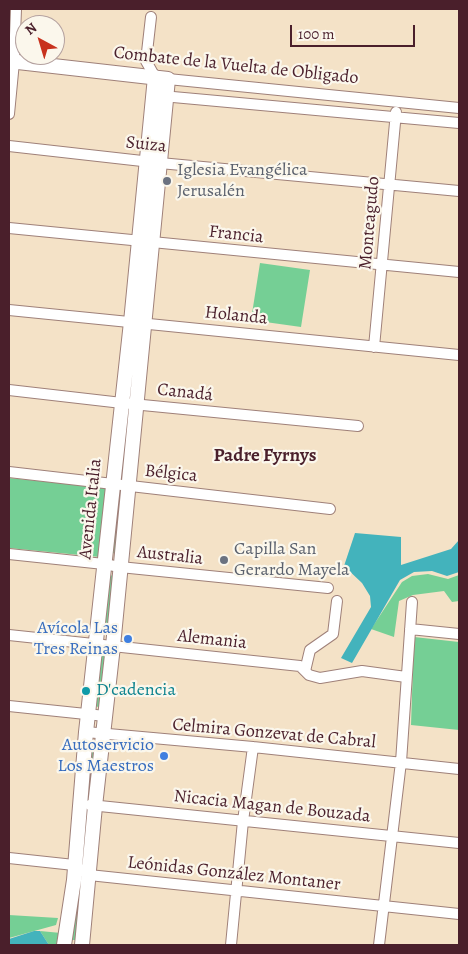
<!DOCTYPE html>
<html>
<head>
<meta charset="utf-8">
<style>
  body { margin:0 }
  #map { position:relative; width:468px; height:954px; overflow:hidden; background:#f4e2c7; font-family:Alegreya,serif }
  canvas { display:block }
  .frame { position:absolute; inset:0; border:10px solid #4a1f2b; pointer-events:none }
  .north { position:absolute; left:15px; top:15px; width:50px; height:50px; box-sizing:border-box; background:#fbf7ec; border:1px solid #b4a19f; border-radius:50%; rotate:321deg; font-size:14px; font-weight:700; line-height:20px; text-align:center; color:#4a1f2b }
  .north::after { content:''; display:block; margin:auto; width:18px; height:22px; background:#c8321e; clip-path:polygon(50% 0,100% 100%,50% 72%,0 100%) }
  .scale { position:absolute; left:290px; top:25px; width:125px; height:22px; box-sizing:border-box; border:2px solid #4a1f2b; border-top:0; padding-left:6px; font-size:15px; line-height:18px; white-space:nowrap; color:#4a1f2b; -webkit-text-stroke:4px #fbf7ec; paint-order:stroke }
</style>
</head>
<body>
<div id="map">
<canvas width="468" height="954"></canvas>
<div class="frame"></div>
<div class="north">N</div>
<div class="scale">100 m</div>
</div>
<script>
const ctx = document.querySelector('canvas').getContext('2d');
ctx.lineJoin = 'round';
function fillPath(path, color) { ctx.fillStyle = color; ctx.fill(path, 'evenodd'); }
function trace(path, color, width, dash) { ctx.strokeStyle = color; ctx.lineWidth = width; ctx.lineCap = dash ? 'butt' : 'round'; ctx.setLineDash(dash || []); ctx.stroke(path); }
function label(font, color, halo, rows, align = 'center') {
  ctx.font = font + ' Alegreya,serif'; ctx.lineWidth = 4.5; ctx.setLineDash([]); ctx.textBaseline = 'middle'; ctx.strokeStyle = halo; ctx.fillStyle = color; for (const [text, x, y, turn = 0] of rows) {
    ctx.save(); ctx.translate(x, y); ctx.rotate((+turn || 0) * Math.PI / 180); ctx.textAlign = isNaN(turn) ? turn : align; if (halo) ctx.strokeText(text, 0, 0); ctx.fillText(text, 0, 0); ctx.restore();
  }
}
fillPath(new Path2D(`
  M260,263L310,270L301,327L251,320Z
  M9,478L108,488L100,557L9,548Z
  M122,494L117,555L113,553L119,495Z
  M428,574L448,579L459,575V601L452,602L444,591L413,595L399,601L394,637L371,629L402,582L412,576Z
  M113,575L108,636L104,634L110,576Z
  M414,637L459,642V730L411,725Z
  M105,655L106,656L100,708L96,706L101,656Z
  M96,741L91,798L87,797L92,742Z
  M78,885L83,886L75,940H70Z
  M9,915L58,918L56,925L9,938Z
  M40,931L61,933L60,945H49Z`), '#75cf95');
fillPath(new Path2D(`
  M355,533L401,537V565L451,549L459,540V572L447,576L432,571L414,572L400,580L352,663L341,658L371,607L370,596L362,583L344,566Z
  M34,931H40L49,945H9V939Z`), '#43b3bc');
const minor = new Path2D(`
  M151,17L146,61L155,77
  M168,79L459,108
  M162,96L459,123
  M9,114L14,62L16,9
  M9,146L160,163L459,191
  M9,228L459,272
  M9,310L459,355
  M374,347L396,112
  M9,390L122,403L358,426
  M9,472L330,509
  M9,554L104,564L120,567L328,588
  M410,629L459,634
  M9,635L300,666L309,675L320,678L362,671L406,677
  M305,671L310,650L333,634L337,601
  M9,706L105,716
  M86,732L253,747L459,769
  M90,805L459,843
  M9,858L74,865L89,875L459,914
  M231,945L243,821L253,747
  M379,945L401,762L412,602`);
const major = new Path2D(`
  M9,61L168,79L113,646L95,806L82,945
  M64,945L74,880L86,732L131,322L155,77`);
trace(minor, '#9f8079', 12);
trace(major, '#9f8079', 16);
trace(minor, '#fff', 10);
trace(major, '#fff', 14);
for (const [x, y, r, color] of [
  [167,181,5,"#6b7280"],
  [224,560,5,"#6b7280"],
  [128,639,5,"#3f7fe0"],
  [86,691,5,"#0f9aa8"],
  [164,756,5,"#3f7fe0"]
]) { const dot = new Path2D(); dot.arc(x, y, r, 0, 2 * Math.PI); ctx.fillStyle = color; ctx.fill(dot); trace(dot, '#fbf7ec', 2); }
label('18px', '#4a1f2b', '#fbf7ec', [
  ["Combate de la Vuelta de Obligado",236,66,6],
  ["Suiza",146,145,6],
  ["Monteagudo",370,223,-85],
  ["Francia",236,235,6],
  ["Holanda",236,316,6],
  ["Canadá",185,393,6],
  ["Bélgica",171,474,6],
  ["Avenida Italia",91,509,-84],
  ["Australia",170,556,6],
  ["Alemania",212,640,6],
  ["Celmira Gonzevat de Cabral",274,734,5],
  ["Nicacia Magan de Bouzada",272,807,6],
  ["Leónidas González Montaner",234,874,6]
]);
label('18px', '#5b616d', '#fbf7ec', [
  ["Iglesia Evangélica",177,171],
  ["Jerusalén",177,192],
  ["Capilla San",234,550],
  ["Gerardo Mayela",234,571]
], 'left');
label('18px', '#366cbe', '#fbf7ec', [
  ["Avícola Las",118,629],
  ["Tres Reinas",118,650],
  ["Autoservicio",154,746],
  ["Los Maestros",154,767]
], 'right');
label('18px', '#0d838f', '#fbf7ec', [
  ["D'cadencia",96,691]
], 'left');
label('bold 19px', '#4a1f2b', '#fbf7ec', [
  ["Padre Fyrnys",265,456]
]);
</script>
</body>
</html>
